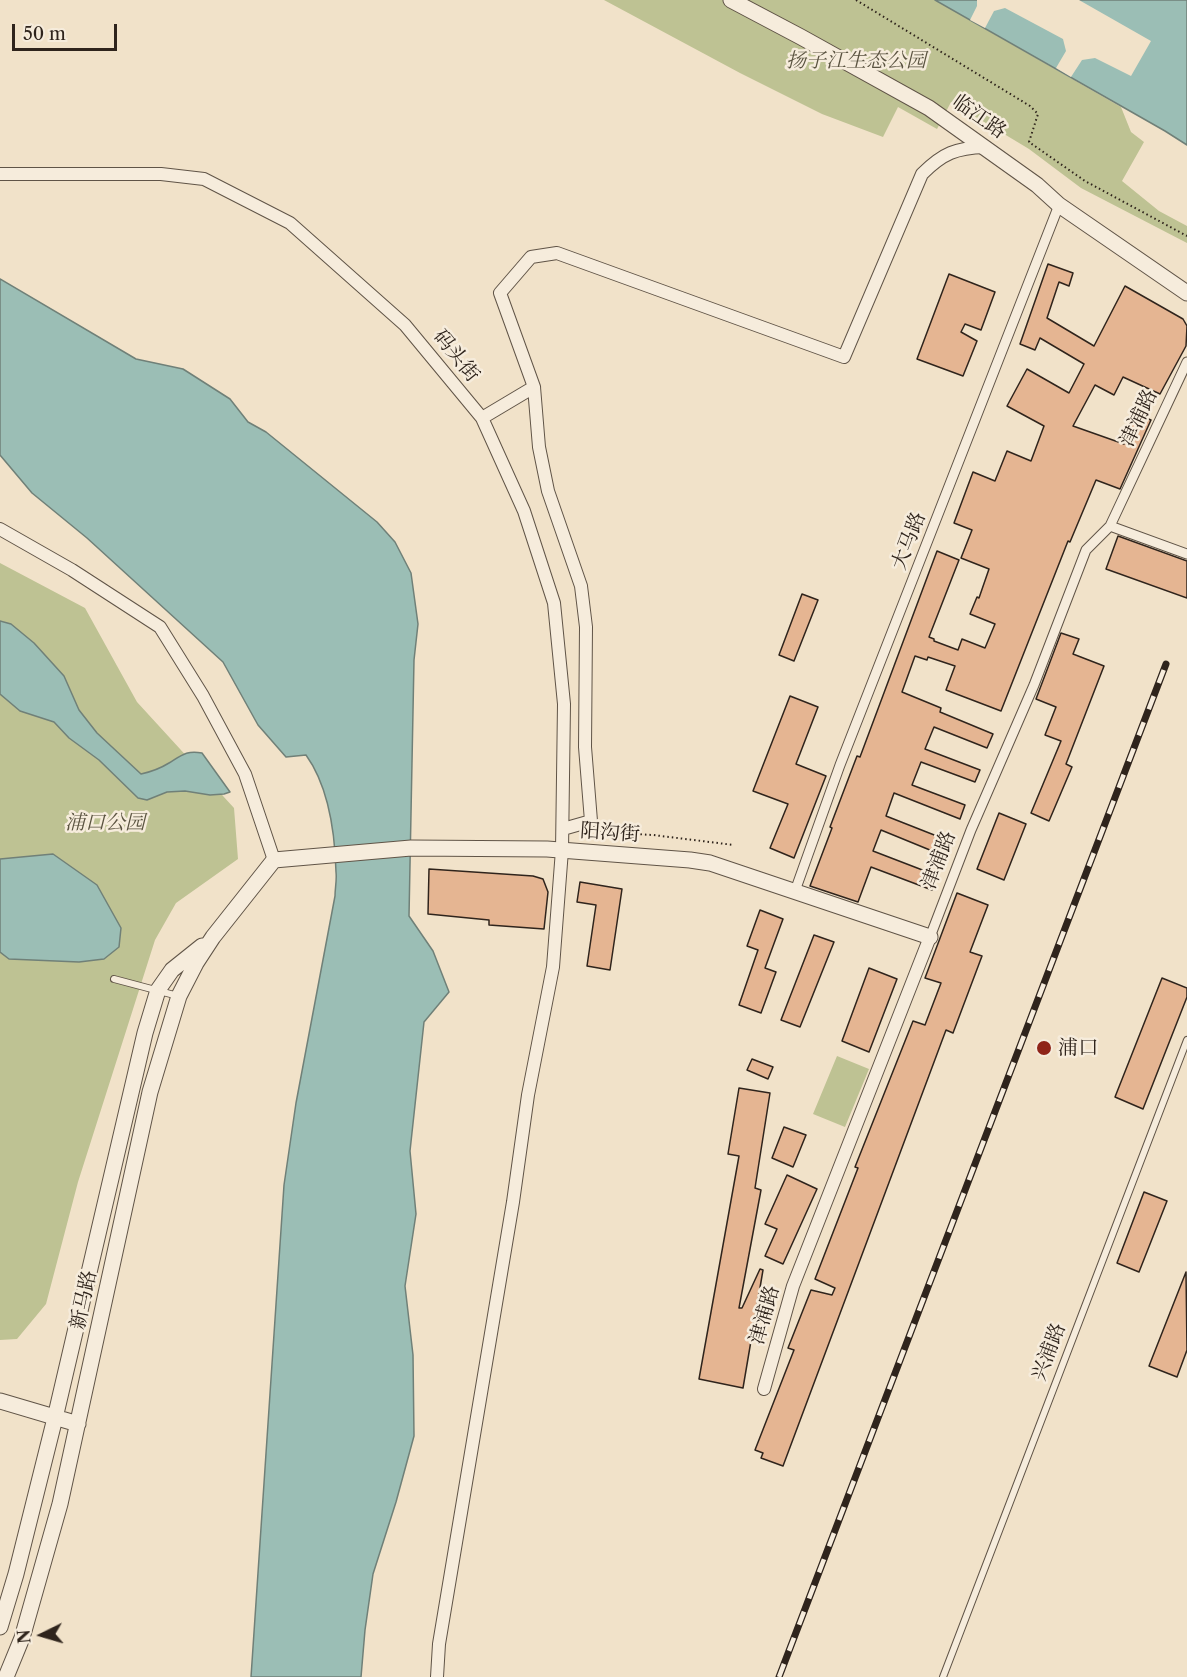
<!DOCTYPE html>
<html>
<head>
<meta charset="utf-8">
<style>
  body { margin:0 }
  #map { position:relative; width:1187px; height:1677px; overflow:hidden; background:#f1e2c9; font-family:"Libre Caslon Text",serif }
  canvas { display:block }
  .north { position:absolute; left:12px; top:1605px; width:60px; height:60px; -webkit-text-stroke:4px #f6ecdc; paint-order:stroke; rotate:265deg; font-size:16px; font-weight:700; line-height:24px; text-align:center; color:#2f241c }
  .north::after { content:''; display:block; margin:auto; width:21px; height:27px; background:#2f241c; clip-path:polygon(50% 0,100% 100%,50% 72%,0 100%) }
  .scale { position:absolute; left:12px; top:24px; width:105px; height:27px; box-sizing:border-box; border:3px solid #2f241c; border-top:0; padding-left:8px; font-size:18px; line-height:21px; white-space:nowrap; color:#2f241c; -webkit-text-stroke:4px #f6ecdc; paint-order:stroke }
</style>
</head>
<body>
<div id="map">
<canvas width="1187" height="1677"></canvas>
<div class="north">N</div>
<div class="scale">50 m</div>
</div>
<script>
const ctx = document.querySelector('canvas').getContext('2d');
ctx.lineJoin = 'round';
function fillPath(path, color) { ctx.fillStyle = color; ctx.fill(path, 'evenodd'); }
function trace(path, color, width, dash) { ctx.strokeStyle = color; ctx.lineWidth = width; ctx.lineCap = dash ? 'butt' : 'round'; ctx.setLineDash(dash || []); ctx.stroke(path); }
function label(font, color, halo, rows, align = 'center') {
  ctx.font = font + ' "Libre Caslon Text","Noto Serif SC",serif'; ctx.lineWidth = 5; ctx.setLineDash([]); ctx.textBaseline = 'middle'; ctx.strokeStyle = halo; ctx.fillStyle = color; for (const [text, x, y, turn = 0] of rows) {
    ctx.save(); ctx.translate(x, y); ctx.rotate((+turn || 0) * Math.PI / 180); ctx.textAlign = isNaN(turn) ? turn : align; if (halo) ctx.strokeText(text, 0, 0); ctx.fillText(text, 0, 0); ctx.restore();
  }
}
fillPath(new Path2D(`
  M604,0H935L1121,107L1131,132L1144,142L1122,181L1159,211L1187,226V243L1081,188L1029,149L951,102L937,129L898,107L883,137L822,114L740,73Z
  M0,563L85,608L137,702L234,808L238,859L176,903L155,940L78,1182L46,1304L17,1339L0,1340Z
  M837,1056L869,1069L845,1127L813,1114Z`), '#bec293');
const water = new Path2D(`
  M935,0H1187V145L1165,131Z
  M0,279L136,359L183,369L230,399L248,422L266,432L377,522L395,542L411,573L418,624L414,660L409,916L433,951L449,992L424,1022L410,1151L416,1214L405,1286L413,1355L414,1436L396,1502L373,1574L365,1630L361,1677H251L284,1185L296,1103L335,896C335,888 337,880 336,872C335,834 329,787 306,755L286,757L258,725L223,662L87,538L32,493L0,455Z
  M0,621L11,624L34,643L64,676L79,710L97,733L141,774C150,772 161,768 169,763C182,755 187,750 202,753L230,792L224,794L210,795L185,791L167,792L147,800L138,798L99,760L69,738L54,722L20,711L0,694Z
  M53,854L97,885L121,928L119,947L104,959L79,962L9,959L0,952V859Z`);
fillPath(water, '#9bbeb5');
trace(water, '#708078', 1.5);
fillPath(new Path2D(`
  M977,0H1079L1151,41L1131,76L1095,58L1082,60L1071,77L1056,68L1066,51L1063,39L1005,8L994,11L985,28L970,20L977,6Z`), '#f1e2c9');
const building = new Path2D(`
  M1048,264L1073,273L1069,286L1059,282L1047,318L1094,346L1125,286L1183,319L1187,326L1186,346L1160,394L1123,377L1114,395L1095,385L1073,426L1124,444L1135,414L1151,420L1120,489L1096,480L1070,542L1068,541L1001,711L946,690L955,666L928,657L927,660L915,656L902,692L941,708L940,712L993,734L987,748L934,727L925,749L980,770L975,782L921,762L912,785L965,805L960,819L894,793L886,816L952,842L947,857L881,830L873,851L938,876L932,890L871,867L858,902L810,886L832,828L830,827L857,756L860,757L937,551L959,560L929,637L934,639V641L958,650L962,639L985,648L995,624L970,614L977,597L979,598L989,569L961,558L972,530L954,523L973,472L995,481L1007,451L1031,461L1044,426L1007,406L1027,369L1069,393L1084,364L1040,338L1035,350L1020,344Z
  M949,274L995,292L981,330L965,324L961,332L977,341L963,376L917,359Z
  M1118,536L1187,561V598L1106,569Z
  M802,594L818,600L794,661L779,655Z
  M1061,633L1079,639L1073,654L1104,666L1066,764L1072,767L1049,821L1031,813L1061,741L1045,735L1056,707L1036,699Z
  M790,696L818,707L796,764L826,776L794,858L770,848L788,804L753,791Z
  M999,813L1026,824L1004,880L977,869Z
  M429,869L533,876L543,879L548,892L544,929L489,925V920L428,914Z
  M580,882L622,889L610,970L587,966L596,905L577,902Z
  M957,893L988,905L970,952L982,956L953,1033L946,1030L783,1466L761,1458L763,1453L755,1450L794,1350L788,1348L811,1290L832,1295L835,1288L815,1279L858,1168L855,1167L913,1021L925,1025L941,983L925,978Z
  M760,910L783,919L765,968L776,972L761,1013L739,1005L758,950L747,946Z
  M814,935L834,942L800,1027L781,1020Z
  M869,968L897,979L869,1052L842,1041Z
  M1162,978L1187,988V997L1143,1109L1115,1097Z
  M752,1059L773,1067L768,1079L747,1070Z
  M739,1088L770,1093L755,1188L761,1190L739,1308H742L760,1269L763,1270L743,1388L699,1379L739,1156L728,1154Z
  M784,1127L806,1135L793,1167L772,1158Z
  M787,1175L817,1189L783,1264L765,1256L777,1229L765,1224Z
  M1144,1192L1167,1201L1139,1272L1117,1263Z
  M1186,1272L1187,1350L1177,1377L1149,1366Z`);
fillPath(building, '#e5b592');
trace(building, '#2f241c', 1.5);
const service = new Path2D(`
  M114,979L178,996
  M943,1677L1187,1040`);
const pedestrian = new Path2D(`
  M1110,526L1187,554
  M795,891L840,765L1059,205
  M930,937L971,830L1034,685L1086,550L1110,526L1187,362`);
const minor = new Path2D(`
  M0,174H161L204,179L290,223L405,325L482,418L524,511L554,603L564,704L562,850L553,967L528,1095L513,1202L439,1644L437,1677
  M534,387L539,447L548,491L581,586L586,627L585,747L591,821L563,829
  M482,418L534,387L500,293L531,257L557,253L844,357L922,174C943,153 956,148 985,147
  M0,529L72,570L160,627L203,696L245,774L274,860
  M764,1389L793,1286L930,937`);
const tertiary = new Path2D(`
  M731,0L801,37L929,108L1037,185L1059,205L1187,293
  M0,1401L78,1424
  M0,1627L16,1574L55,1418L145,1033L158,990L172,970L202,946
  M6,1677L22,1638L60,1504L150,1092L179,996L196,963L213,937L274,860L411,848L547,849L690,860L710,863L930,937`);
trace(service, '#605447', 8);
trace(pedestrian, '#605447', 11);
trace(minor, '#605447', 14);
trace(tertiary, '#605447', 17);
trace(new Path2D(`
  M856,0L1030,106L1038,114L1029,142L1085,181L1187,236
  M600,832L653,835L734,845`), '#2f241c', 2, [1.5, 3]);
trace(service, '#f6ecdc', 6);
trace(pedestrian, '#f6ecdc', 9);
trace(minor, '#f6ecdc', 12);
trace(tertiary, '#f6ecdc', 15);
const rail = new Path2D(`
  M779,1677L1166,664`);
trace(rail, '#2f241c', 7);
trace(rail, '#f6ecdc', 4.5, [14]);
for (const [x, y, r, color] of [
  [1044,1048,8,"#8f2418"]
]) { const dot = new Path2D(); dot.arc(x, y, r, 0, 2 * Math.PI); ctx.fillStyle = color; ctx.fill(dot); trace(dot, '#f6ecdc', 2); }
label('italic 20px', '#5a5340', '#f6ecdc', [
  ["扬子江生态公园",856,61],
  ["浦口公园",105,823]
]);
label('20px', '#2f241c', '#f6ecdc', [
  ["临江路",979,117,35],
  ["码头街",456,356,51],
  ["津浦路",1139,418,-65],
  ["大马路",909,541,-69],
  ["阳沟街",610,833,4],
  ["津浦路",939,860,-69],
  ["新马路",84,1300,-78],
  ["津浦路",765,1315,-74],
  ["兴浦路",1049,1352,-69]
]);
label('20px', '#2f241c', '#f6ecdc', [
  ["浦口",1058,1048]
], 'left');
</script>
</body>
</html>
